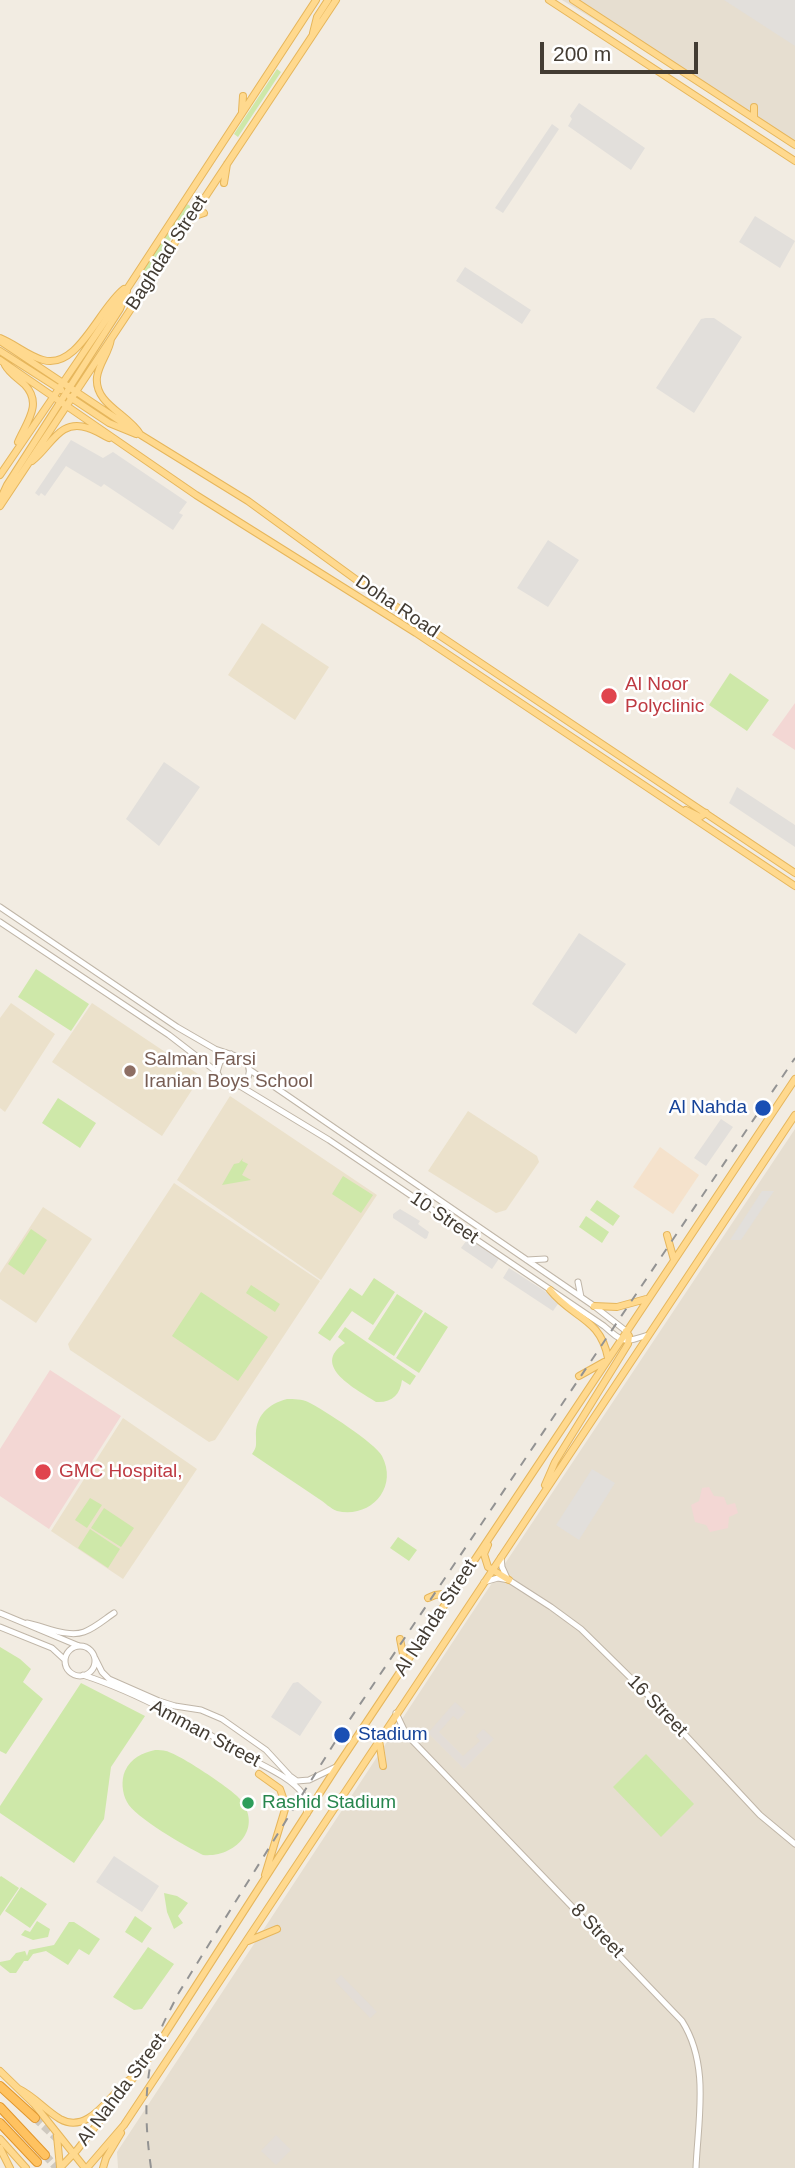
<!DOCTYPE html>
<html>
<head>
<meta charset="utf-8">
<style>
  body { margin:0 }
  #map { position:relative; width:795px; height:2168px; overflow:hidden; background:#f2ece2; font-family:Helvetica,sans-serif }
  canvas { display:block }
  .scale { position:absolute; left:540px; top:42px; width:158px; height:32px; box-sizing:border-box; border:4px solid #433c33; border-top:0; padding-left:9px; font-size:21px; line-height:24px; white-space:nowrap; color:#433c33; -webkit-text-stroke:5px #fff; paint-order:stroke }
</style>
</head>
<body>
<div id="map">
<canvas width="795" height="2168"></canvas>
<div class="scale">200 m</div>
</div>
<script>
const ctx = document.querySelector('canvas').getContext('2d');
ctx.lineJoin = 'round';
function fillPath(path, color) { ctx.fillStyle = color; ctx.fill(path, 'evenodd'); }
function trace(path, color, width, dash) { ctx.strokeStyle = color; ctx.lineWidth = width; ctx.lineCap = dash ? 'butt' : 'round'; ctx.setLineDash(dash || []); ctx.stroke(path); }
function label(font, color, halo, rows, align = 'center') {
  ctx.font = font + ' Helvetica,sans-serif'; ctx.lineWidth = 5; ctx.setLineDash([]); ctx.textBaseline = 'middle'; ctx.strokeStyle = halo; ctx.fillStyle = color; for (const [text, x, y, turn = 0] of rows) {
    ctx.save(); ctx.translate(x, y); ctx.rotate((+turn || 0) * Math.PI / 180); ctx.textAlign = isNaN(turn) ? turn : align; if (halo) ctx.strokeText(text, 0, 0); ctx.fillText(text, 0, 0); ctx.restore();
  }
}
fillPath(new Path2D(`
  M562,0H795V141Z
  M795,1129V2168H118L117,2152L462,1628Z`), '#e6ded0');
fillPath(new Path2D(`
  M660,1147L699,1175L673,1214L633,1187Z`), '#f5e2cc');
fillPath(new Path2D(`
  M455,1702L466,1712L458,1720L453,1716L439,1732L463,1756L480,1741L476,1736L483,1729L494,1739L464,1769L428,1733Z
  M341,1975L377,2012L370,2018L335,1981Z
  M276,2135L291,2150L276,2165L261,2151Z`), '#e3ddd7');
fillPath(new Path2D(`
  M262,623L329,667L295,720L228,675Z
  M11,1003L55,1034L5,1112L0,1108V1018Z
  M92,1003L201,1076L162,1136L52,1062Z
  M230,1096L377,1195L321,1280L177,1180Z
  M468,1111L537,1156L539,1162L506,1210L496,1213L428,1171Z
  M174,1183L320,1281L215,1440L209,1442L70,1350L68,1344Z
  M43,1207L92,1239L36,1323L0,1299V1273Z
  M123,1418L197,1469L123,1579L51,1531Z`), '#ebe1cb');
fillPath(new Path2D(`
  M795,703V750L772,735Z
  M50,1370L121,1416L49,1529L0,1496V1449Z
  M709,1487L714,1496L724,1497L727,1505L735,1503L738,1513L729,1517L728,1528L710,1532L706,1525L695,1522L691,1505L699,1501L702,1488Z`), '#f3d7d4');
fillPath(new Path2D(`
  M277,69L281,72L238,137L234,134Z
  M187,204L192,207L146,276L141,273Z
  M730,673L769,700L747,731L709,705Z
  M36,969L89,1004L71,1031L18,997Z
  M58,1098L96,1123L80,1148L42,1123Z
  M243,1158L242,1161L248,1164L242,1175L251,1180L222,1185L234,1164L239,1163Z
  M343,1176L373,1195L361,1213L332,1194Z
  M597,1200L620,1216L613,1226L590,1210Z
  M586,1216L609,1232L602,1243L579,1227Z
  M31,1229L47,1240L24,1275L8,1264Z
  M374,1278L395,1292L373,1325L352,1311L330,1341L318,1333L350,1288L362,1296Z
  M251,1285L280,1304L275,1312L246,1293Z
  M201,1292L268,1337L238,1381L172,1336Z
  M397,1294L423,1311L394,1356L368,1339Z
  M425,1312L448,1327L419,1373L396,1358Z
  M345,1327L416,1376L410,1385L402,1380C400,1395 392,1403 376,1402C358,1390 309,1366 345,1343L338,1337Z
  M287,1399C294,1399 302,1399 308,1402C324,1410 375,1443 382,1456C399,1489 369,1519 337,1511C331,1509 324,1502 319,1499C297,1484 274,1469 252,1454C257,1447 256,1445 256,1437C255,1416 268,1404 287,1399Z
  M90,1498L102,1505L87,1528L75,1520Z
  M104,1508L134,1528L121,1547L91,1528Z
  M90,1529L120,1549L108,1568L78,1548Z
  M398,1537L417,1550L409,1561L390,1548Z
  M0,1647L20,1659L31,1669L23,1682L43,1699L6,1754L0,1751Z
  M81,1683L145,1716L111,1767L104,1819L74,1863L0,1813V1806Z
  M155,1750C159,1750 163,1750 166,1751C179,1754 232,1789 240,1799C264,1828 235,1858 203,1855C187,1847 134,1817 127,1802C122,1793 121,1780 125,1771C131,1758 142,1753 155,1750Z
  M646,1754L694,1804L661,1837L613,1787Z
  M1,1876L19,1888L0,1916V1877Z
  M21,1887L47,1904L30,1928L5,1911Z
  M164,1893L177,1896L188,1903L178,1916L183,1923L174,1929L167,1912Z
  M135,1916L152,1928L142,1943L125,1932Z
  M37,1921L50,1929L48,1937L33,1940L21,1935L25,1930L30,1932Z
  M69,1922H74L100,1939L89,1955L79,1949L68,1965L46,1951L33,1954L28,1961H24L16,1973H10L0,1965V1962L10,1960L16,1953L25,1951L27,1956L29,1950L54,1945Z
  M148,1947L174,1964L142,2009L134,2010L113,1997Z`), '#cee8a9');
fillPath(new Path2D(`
  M724,0H795V46Z
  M579,103L645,148L631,170L568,126L572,119L570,116Z
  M552,124L559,129L503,213L495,208Z
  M755,216L795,241L780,268L739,242Z
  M465,267L531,310L522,324L456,281Z
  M706,318H714L742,337L694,413L656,388L701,319Z
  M71,440L103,458L113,452L187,502L179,513L183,515L173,530L104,484L101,487L66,466L45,496L41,493L39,496L35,493Z
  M548,540L579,560L548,607L517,588Z
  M164,762L200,787L159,846L126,819Z
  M737,787L795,825V847L729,803Z
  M579,933L626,964L576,1034L532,1004Z
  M721,1119L733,1127L706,1166L694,1158Z
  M762,1191H774L741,1240H730Z
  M400,1209L420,1221L418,1224L429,1232L427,1238L425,1239L393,1218V1214Z
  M469,1237L500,1257L492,1269L461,1248Z
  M509,1268L560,1301L553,1311L503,1278Z
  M592,1469L615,1483L579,1540L556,1525Z
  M298,1682L322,1702L300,1736L271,1717L293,1683Z
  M114,1856L159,1886L142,1912L96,1882Z`), '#e2dfdb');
trace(new Path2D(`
  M35,2118L62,2143
  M45,2155L57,2168`), '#cfc9bf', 8, [8, 4]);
const minor = new Path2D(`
  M0,907L177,1027L215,1049L245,1059C257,1076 242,1093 223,1084L217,1072L220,1062L231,1054
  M0,922L169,1035L217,1072
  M250,1070L594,1306L626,1331
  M240,1086L329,1140L604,1326C623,1343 624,1343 648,1335
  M527,1260L545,1259
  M578,1282L581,1297
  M501,1557L502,1567L507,1578
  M484,1582L498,1578L509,1580L551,1607L581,1629L646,1693L760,1815L795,1844
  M0,1613L79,1646
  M27,1623C44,1626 67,1638 84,1632C95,1628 105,1619 114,1613
  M0,1627L52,1648L65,1660
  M65 1661a15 15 0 1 1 30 0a15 15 0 1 1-30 0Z
  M95,1658L102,1672L109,1679L159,1701L175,1706L201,1710L222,1719L266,1750L290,1776L297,1781L309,1780L336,1767
  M83,1675C142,1694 199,1728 253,1760C268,1768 292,1779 302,1793C306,1799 306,1807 307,1814
  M396,1713L406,1734L682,2021C710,2065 698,2119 696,2168
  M386,1731L396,1730L406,1734`);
const major = new Path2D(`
  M549,0L795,161
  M573,0L795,145
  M313,33L317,17L328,0
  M242,111L243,96
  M754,118V107
  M224,183L227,164
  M192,217L204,213
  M0,338C15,344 28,356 43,360C78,370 99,308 124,289
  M111,339C109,353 99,363 97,377C94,404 128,414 140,434
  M0,341L141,435L248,501L358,581L795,873
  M0,351L61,390
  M0,360L196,495L416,633L795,886
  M5,365C10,374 18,378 25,385C43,404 26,423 18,442
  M70,397L109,423L136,434
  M32,461C51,447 59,418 88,428C96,430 102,435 109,438
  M0,475L129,286L316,0
  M0,500L7,485L120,309L127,291
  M0,506L336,0
  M686,810L700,817L706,813
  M667,1235L674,1260
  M550,1290C573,1319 600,1317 608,1358
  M594,1306L617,1307L646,1299
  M579,1376L604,1362
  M545,1485L555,1462L628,1344L629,1336L626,1331
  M488,1545L484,1554L488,1567L509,1580
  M428,1598L435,1595L452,1593
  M400,1639L405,1664
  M379,1740L383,1766
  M259,1774L280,1789L286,1806L265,1875
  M248,1941L277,1929
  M0,2071L34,2104L85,2168
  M19,2089C35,2097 45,2110 60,2119C90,2136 111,2091 132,2078
  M57,2136L60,2167
  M0,2139L26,2168
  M0,2148L10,2168
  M60,2168L77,2150L152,2054L338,1765L795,1079
  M87,2168L124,2125L795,1115
  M103,2168L106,2158L121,2133`);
const highway = new Path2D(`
  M0,2086L35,2118
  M0,2107L45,2155
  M0,2123L37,2162`);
trace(minor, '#c0b6a8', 7);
trace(major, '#e6b65c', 8);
trace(highway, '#e0962d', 10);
trace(minor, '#fff', 5);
trace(major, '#ffd98e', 6);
trace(highway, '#ffc260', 8);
trace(new Path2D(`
  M151,2168C145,2125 143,2081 157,2039C162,2024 171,2009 178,1994L340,1734L795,1058`), '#939393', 2, [9, 9]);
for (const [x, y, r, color] of [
  [609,696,9,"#e0444e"],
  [130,1071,7,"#8d6e63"],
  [763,1108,9,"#1a4fb4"],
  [43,1472,9,"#e0444e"],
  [342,1735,9,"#1a4fb4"],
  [248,1803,7,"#2e9e5b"]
]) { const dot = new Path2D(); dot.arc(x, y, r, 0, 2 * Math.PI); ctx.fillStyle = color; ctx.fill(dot); trace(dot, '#fff', 2.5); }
label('19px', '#433c33', '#fff', [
  ["Baghdad Street",167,253,-57],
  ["Doha Road",397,607,34],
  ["10 Street",444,1218,34],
  ["Al Nahda Street",436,1618,-57],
  ["16 Street",657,1706,46],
  ["Amman Street",205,1734,28],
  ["8 Street",597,1931,46],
  ["Al Nahda Street",122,2090,-53]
]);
label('19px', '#be3a42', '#fff', [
  ["Al Noor",625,685],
  ["Polyclinic",625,707],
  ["GMC Hospital,",59,1472]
], 'left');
label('19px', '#785e54', '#fff', [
  ["Salman Farsi",144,1060],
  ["Iranian Boys School",144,1082]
], 'left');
label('19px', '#164399', '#fff', [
  ["Al Nahda",747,1108],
  ["Stadium",358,1735,"left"]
], 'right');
label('19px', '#27864d', '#fff', [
  ["Rashid Stadium",262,1803]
], 'left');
</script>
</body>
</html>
